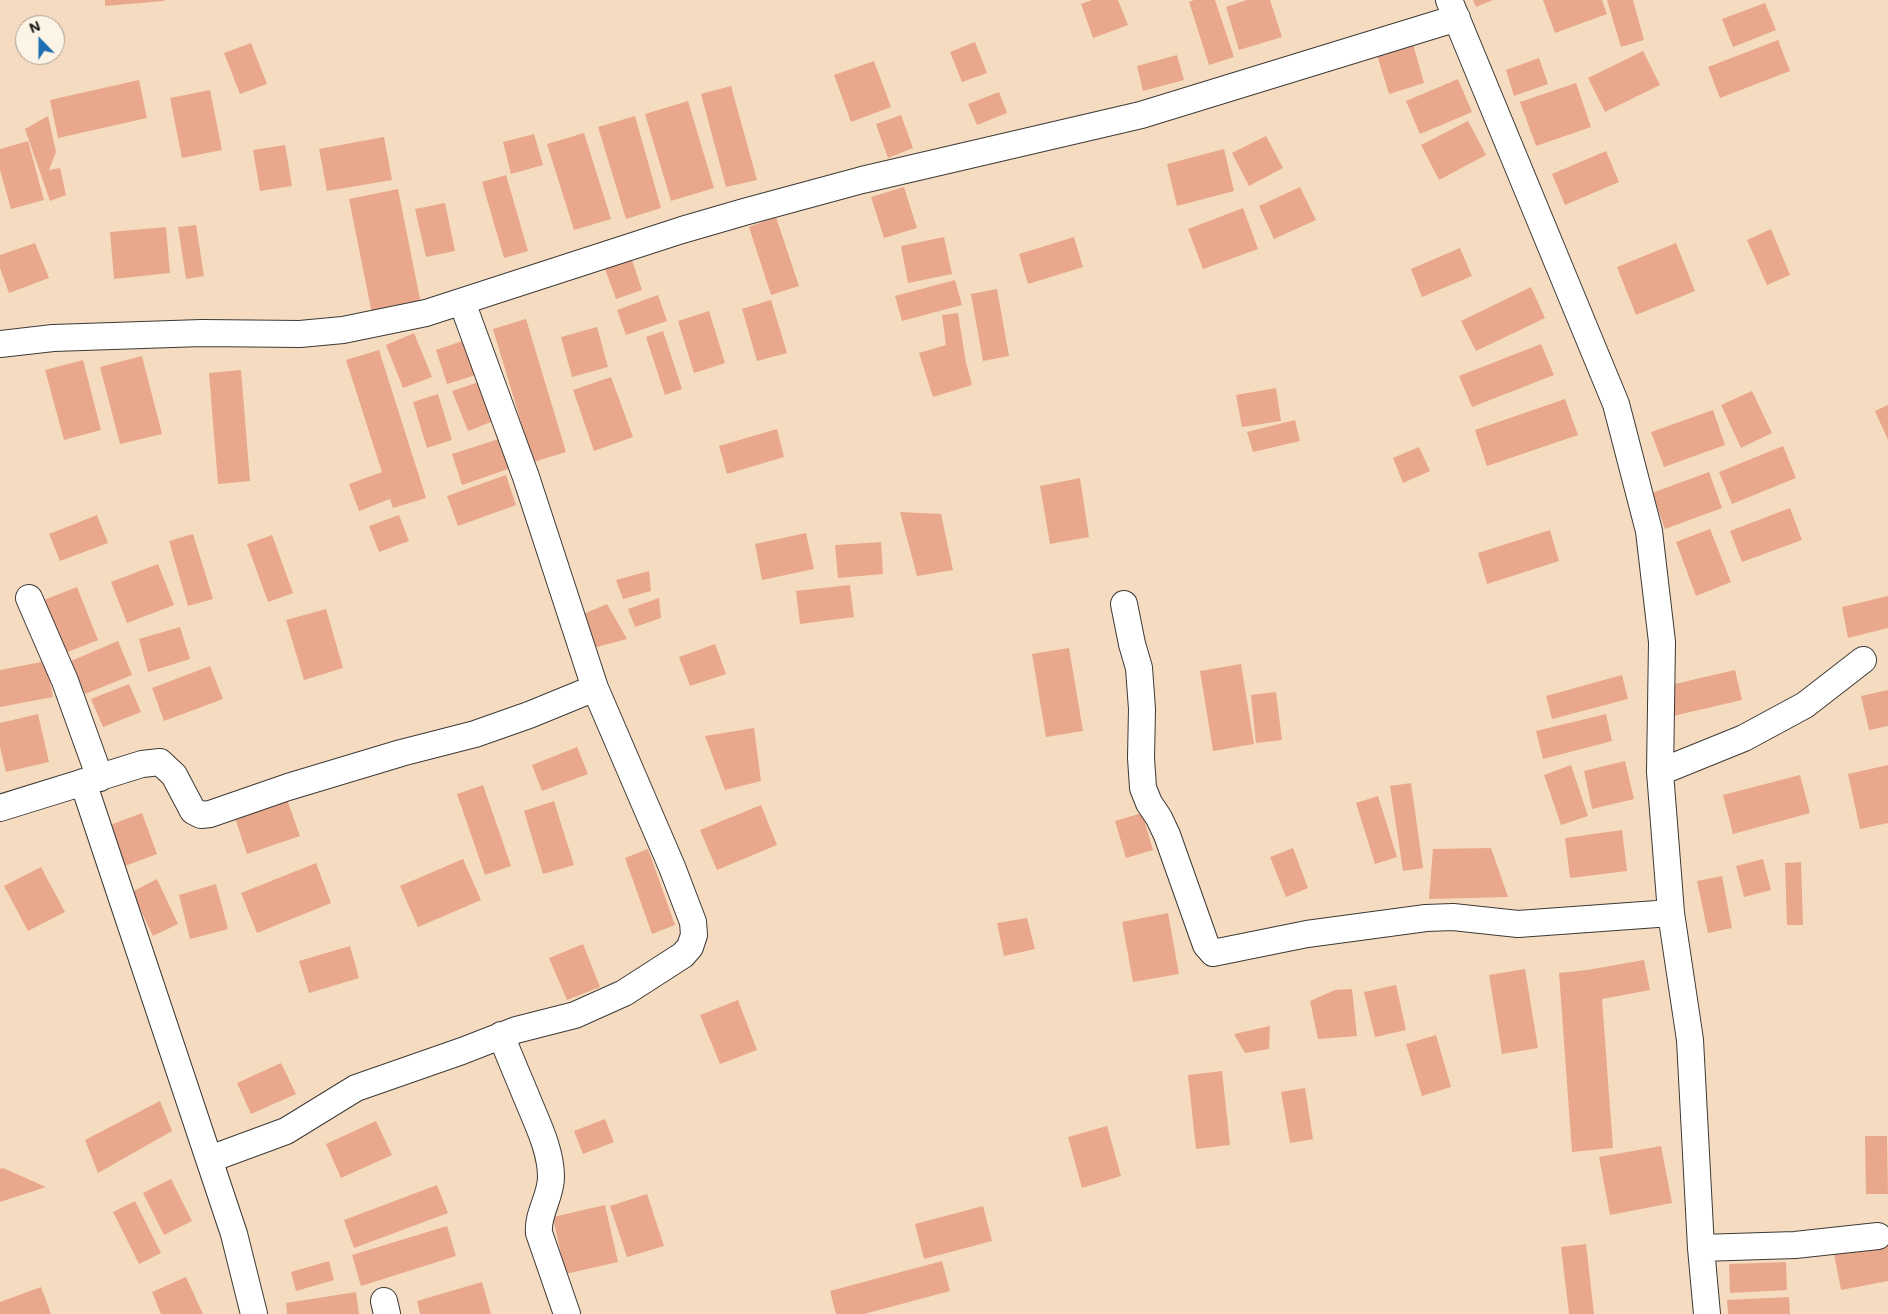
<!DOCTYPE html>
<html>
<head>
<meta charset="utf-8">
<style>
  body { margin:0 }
  #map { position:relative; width:1888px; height:1314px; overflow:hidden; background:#f5dcc0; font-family:Mali,sans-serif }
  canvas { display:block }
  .north { position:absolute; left:15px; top:15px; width:50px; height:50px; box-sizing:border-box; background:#fcf5e5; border:1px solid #a29e95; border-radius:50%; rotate:338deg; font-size:14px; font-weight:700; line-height:20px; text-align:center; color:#1c1c1c }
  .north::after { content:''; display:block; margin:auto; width:18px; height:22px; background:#1f6fb2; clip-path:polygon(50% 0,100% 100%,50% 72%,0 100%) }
</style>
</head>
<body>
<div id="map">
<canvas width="1888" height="1314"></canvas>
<div class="north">N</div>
</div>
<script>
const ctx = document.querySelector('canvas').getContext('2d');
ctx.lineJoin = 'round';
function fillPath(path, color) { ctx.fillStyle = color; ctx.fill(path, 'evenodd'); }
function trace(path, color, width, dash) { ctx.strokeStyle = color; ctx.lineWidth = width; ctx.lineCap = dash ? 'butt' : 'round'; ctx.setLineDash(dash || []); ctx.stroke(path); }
fillPath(new Path2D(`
  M105,0H164V1L105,6Z
  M1092,0H1118L1128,25L1093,38L1081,4Z
  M1194,0H1215L1234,57L1209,65L1189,2Z
  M1247,0H1270L1282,37L1239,50L1226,7Z
  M1473,0H1493L1476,7Z
  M1543,0H1602L1607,14L1555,33Z
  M1607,0H1633L1644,40L1621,47Z
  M1765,3L1776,30L1733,47L1722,19Z
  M1778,40L1790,71L1720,98L1708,67Z
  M975,42L987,73L962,82L950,52Z
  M251,43L267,84L240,94L224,53Z
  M1413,44L1424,83L1389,94L1377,55Z
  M1643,51L1660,85L1605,112L1588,78Z
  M1177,55L1184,80L1143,91L1137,66Z
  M1539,58L1548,84L1514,96L1506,70Z
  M874,61L891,107L851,122L834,75Z
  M1458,79L1472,112L1420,134L1406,101Z
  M139,80L147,118L58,138L50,100Z
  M1576,83L1591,127L1536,146L1520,102Z
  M731,86L757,180L726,187L701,94Z
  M210,90L222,150L182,158L170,98Z
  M999,92L1007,113L977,125L968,104Z
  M688,101L714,188L671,201L645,114Z
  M901,115L913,148L888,158L876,124Z
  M48,116L56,152L49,170L60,168L66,195L50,201L25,129Z
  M635,116L661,208L626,219L598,127Z
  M1468,121L1486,155L1439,180L1421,145Z
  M584,133L611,219L574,230L547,144Z
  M534,134L543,165L511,174L503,142Z
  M1266,136L1283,168L1249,186L1232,153Z
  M384,137L392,180L327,191L319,149Z
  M28,141L44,200L11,209L0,170V149Z
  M285,145L292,186L260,191L253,150Z
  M1224,149L1234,191L1177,206L1167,164Z
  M1606,151L1619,182L1565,205L1552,174Z
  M506,175L528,251L504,258L482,182Z
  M904,187L917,228L884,238L871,197Z
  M1300,187L1316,220L1274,239L1259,206Z
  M398,189L421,304L372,314L349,199Z
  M445,203L455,251L426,257L415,209Z
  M1243,208L1258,249L1203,269L1188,229Z
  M776,217L799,286L771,295L749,227Z
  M196,225L204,276L186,279L178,227Z
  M166,227L170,273L114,279L110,232Z
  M1771,229L1790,275L1767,285L1747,240Z
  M944,237L952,274L908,283L901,246Z
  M1074,237L1083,267L1028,284L1019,254Z
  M35,243L49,278L9,293L0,268V255Z
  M1676,243L1695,291L1636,315L1617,267Z
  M1460,248L1472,276L1422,297L1411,269Z
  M632,260L642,290L616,299L605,269Z
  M955,280L962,305L902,321L895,296Z
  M1531,287L1545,318L1476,351L1461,321Z
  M997,289L1009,356L983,361L971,294Z
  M658,295L667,321L626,335L617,310Z
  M771,300L787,353L757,361L742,309Z
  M709,311L725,363L694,373L678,321Z
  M958,313L966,363L972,385L933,397L919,353L946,345L942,315Z
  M526,319L566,452L533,462L493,329Z
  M597,327L608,367L572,377L561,337Z
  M663,331L682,389L665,395L646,337Z
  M414,333L432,377L403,388L386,345Z
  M465,340L476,375L447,384L436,350Z
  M1541,344L1554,375L1472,407L1459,376Z
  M379,350L426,498L393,508L390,499L359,511L349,484L382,472L346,360Z
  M142,356L162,434L120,444L100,367Z
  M83,360L101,430L64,440L45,370Z
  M241,370L250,481L218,484L209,373Z
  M611,377L633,437L594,451L573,390Z
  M482,381L496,420L468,431L452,391Z
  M1276,388L1281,421L1242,427L1236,395Z
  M1752,391L1772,433L1741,448L1721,405Z
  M438,394L452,440L427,448L413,402Z
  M1565,399L1578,435L1487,466L1475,430Z
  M1888,405V440L1875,411Z
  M1713,410L1725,445L1664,467L1651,432Z
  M1295,420L1300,441L1253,452L1247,432Z
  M777,429L784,457L727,474L719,446Z
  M502,438L511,468L462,485L452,454Z
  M1783,446L1796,478L1732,504L1719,472Z
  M1419,447L1430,471L1403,483L1393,458Z
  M1709,472L1722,508L1665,529L1652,493Z
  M506,475L516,505L458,526L447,496Z
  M1080,478L1089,537L1050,544L1040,486Z
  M1790,508L1802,540L1742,562L1730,531Z
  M900,512L941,514L953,570L917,576Z
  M97,515L108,543L60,561L49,534Z
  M399,515L409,541L379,552L369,526Z
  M1710,529L1731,582L1696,596L1676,542Z
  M1550,530L1559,561L1487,584L1478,553Z
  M806,533L814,569L762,580L755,544Z
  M193,534L213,599L188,606L169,541Z
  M272,535L293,593L268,602L247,544Z
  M881,542L883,574L838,578L835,545Z
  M158,564L174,605L127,623L111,582Z
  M649,571L651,591L623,599L616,580Z
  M850,585L854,617L800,624L796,591Z
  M77,587L98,640L60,655L39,602Z
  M1888,596V628L1848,638L1842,607Z
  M659,598L661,618L635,627L628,609Z
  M607,604L627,639L593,648L579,616Z
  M326,609L343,668L304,680L286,620Z
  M180,627L190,659L148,672L139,639Z
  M118,641L132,675L85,694L71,661Z
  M715,644L726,674L690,686L679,657Z
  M1069,648L1083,731L1046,737L1032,654Z
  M46,661L53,697L0,707V670Z
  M1241,664L1254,744L1213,751L1200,671Z
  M210,666L223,699L164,721L152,688Z
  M1735,670L1742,700L1673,716L1666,686Z
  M1622,675L1628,699L1552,719L1546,696Z
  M129,684L141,712L103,727L91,699Z
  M1888,690V726L1869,730L1861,696Z
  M1276,692L1282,740L1256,743L1251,695Z
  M38,714L49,762L6,772L0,747V723Z
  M1606,714L1612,741L1543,759L1536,731Z
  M754,728L761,781L725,790L705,736Z
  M577,747L588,774L542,791L532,765Z
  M1625,761L1634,799L1592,809L1584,771Z
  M1571,765L1588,816L1561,825L1544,775Z
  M1888,765V823L1860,829L1848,774Z
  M1800,775L1810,813L1733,834L1723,795Z
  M1411,783L1423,868L1403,871L1390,786Z
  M483,785L511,866L485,875L457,794Z
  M285,794L300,836L247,854L233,812Z
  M1378,796L1397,857L1375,864L1356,803Z
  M554,801L574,865L543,874L524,811Z
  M761,805L777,845L717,870L700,830Z
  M142,813L157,854L125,866L110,825Z
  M1142,813L1153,850L1126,858L1115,821Z
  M1622,830L1627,871L1570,878L1565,838Z
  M1293,848L1308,888L1286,897L1270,857Z
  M1491,848L1508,897L1429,899L1433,849Z
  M648,849L675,925L652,934L625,858Z
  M463,859L481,900L418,927L400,886Z
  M1763,859L1771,890L1744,897L1736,866Z
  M1801,862L1803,925H1787L1785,863Z
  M316,863L331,903L257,933L241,893Z
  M41,867L65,912L28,931L4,886Z
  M1722,876L1732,928L1708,933L1697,881Z
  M157,879L178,924L153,936L132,892Z
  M216,884L228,929L190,939L179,895Z
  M1168,913L1179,974L1133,982L1122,922Z
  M1027,918L1035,949L1004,956L997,923Z
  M583,944L600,987L567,1000L549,958Z
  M350,946L359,978L309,993L299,961Z
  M1644,960L1650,990L1602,999L1613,1148L1572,1152L1559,973L1587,970Z
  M1525,969L1538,1048L1502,1054L1489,975Z
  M1396,985L1406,1030L1375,1037L1364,992Z
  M1352,989L1357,1036L1318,1039L1310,1001L1335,990Z
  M738,1000L757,1050L720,1064L700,1015Z
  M1270,1026L1269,1049L1245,1053L1234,1034Z
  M1436,1035L1451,1087L1422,1096L1406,1044Z
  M281,1063L296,1094L251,1114L237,1083Z
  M1222,1071L1230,1145L1196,1149L1188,1075Z
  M1305,1088L1313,1139L1290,1143L1281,1092Z
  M160,1101L172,1131L98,1173L85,1140Z
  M605,1119L614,1142L583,1154L574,1131Z
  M376,1121L392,1155L341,1178L326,1144Z
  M1107,1126L1121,1176L1082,1188L1068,1137Z
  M1865,1136H1887L1888,1194H1866Z
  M1661,1146L1672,1203L1610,1215L1599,1157Z
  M3,1168L46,1187L0,1202V1169Z
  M171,1179L192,1221L164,1235L143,1193Z
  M437,1185L448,1213L354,1248L344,1220Z
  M647,1194L664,1246L627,1257L610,1206Z
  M135,1201L161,1253L139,1264L113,1212Z
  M605,1205L618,1262L565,1274L553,1217Z
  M983,1206L992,1241L924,1259L915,1224Z
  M447,1226L456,1256L361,1286L352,1255Z
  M1888,1243V1281L1841,1290L1834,1254Z
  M1586,1244L1594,1314H1569L1561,1247Z
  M329,1261L334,1280L296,1291L291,1272Z
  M942,1261L950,1291L864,1314H836L830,1291Z
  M1786,1262L1787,1290L1730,1293L1729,1264Z
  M186,1277L203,1314H161L152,1292Z
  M482,1282L491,1314H420L417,1301Z
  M41,1287L51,1314H0V1302Z
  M356,1292L359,1314H287L286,1303Z
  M1789,1297L1790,1314H1728L1727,1300Z`), '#e9a88c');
const minor = new Path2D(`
  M1449,0L1616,404L1649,531L1662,642L1660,772L1671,913L1690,1040L1701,1248L1707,1314
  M0,344L53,338L202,333L300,334L343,330L426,313L682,230L744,212L862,180L1141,115L1457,18
  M29,598L65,681L100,778
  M1124,604L1132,644L1139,668L1142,709L1141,758L1143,788L1149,803L1159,818L1167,835L1206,945L1213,953L1307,934L1426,918L1453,917L1518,924L1671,913
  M1660,772L1744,738L1805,705L1863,660
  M83,782L234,1234L254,1314
  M0,808L142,764L160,762L174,775L193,811L201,815L210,814L288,787L401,753L475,734L529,715L595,688
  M501,1035C510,1058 520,1081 529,1103C539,1127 551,1152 551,1177C551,1197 537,1214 539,1233L567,1314
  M210,1159L286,1131L356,1088L462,1051L516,1030L575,1015L624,993L683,955L690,947L694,935L693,922L672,867L595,688L526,477L462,302
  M1701,1248L1795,1245L1878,1236
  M384,1301L387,1314`);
trace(minor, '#3d3935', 28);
trace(minor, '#fff', 26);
</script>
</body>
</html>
